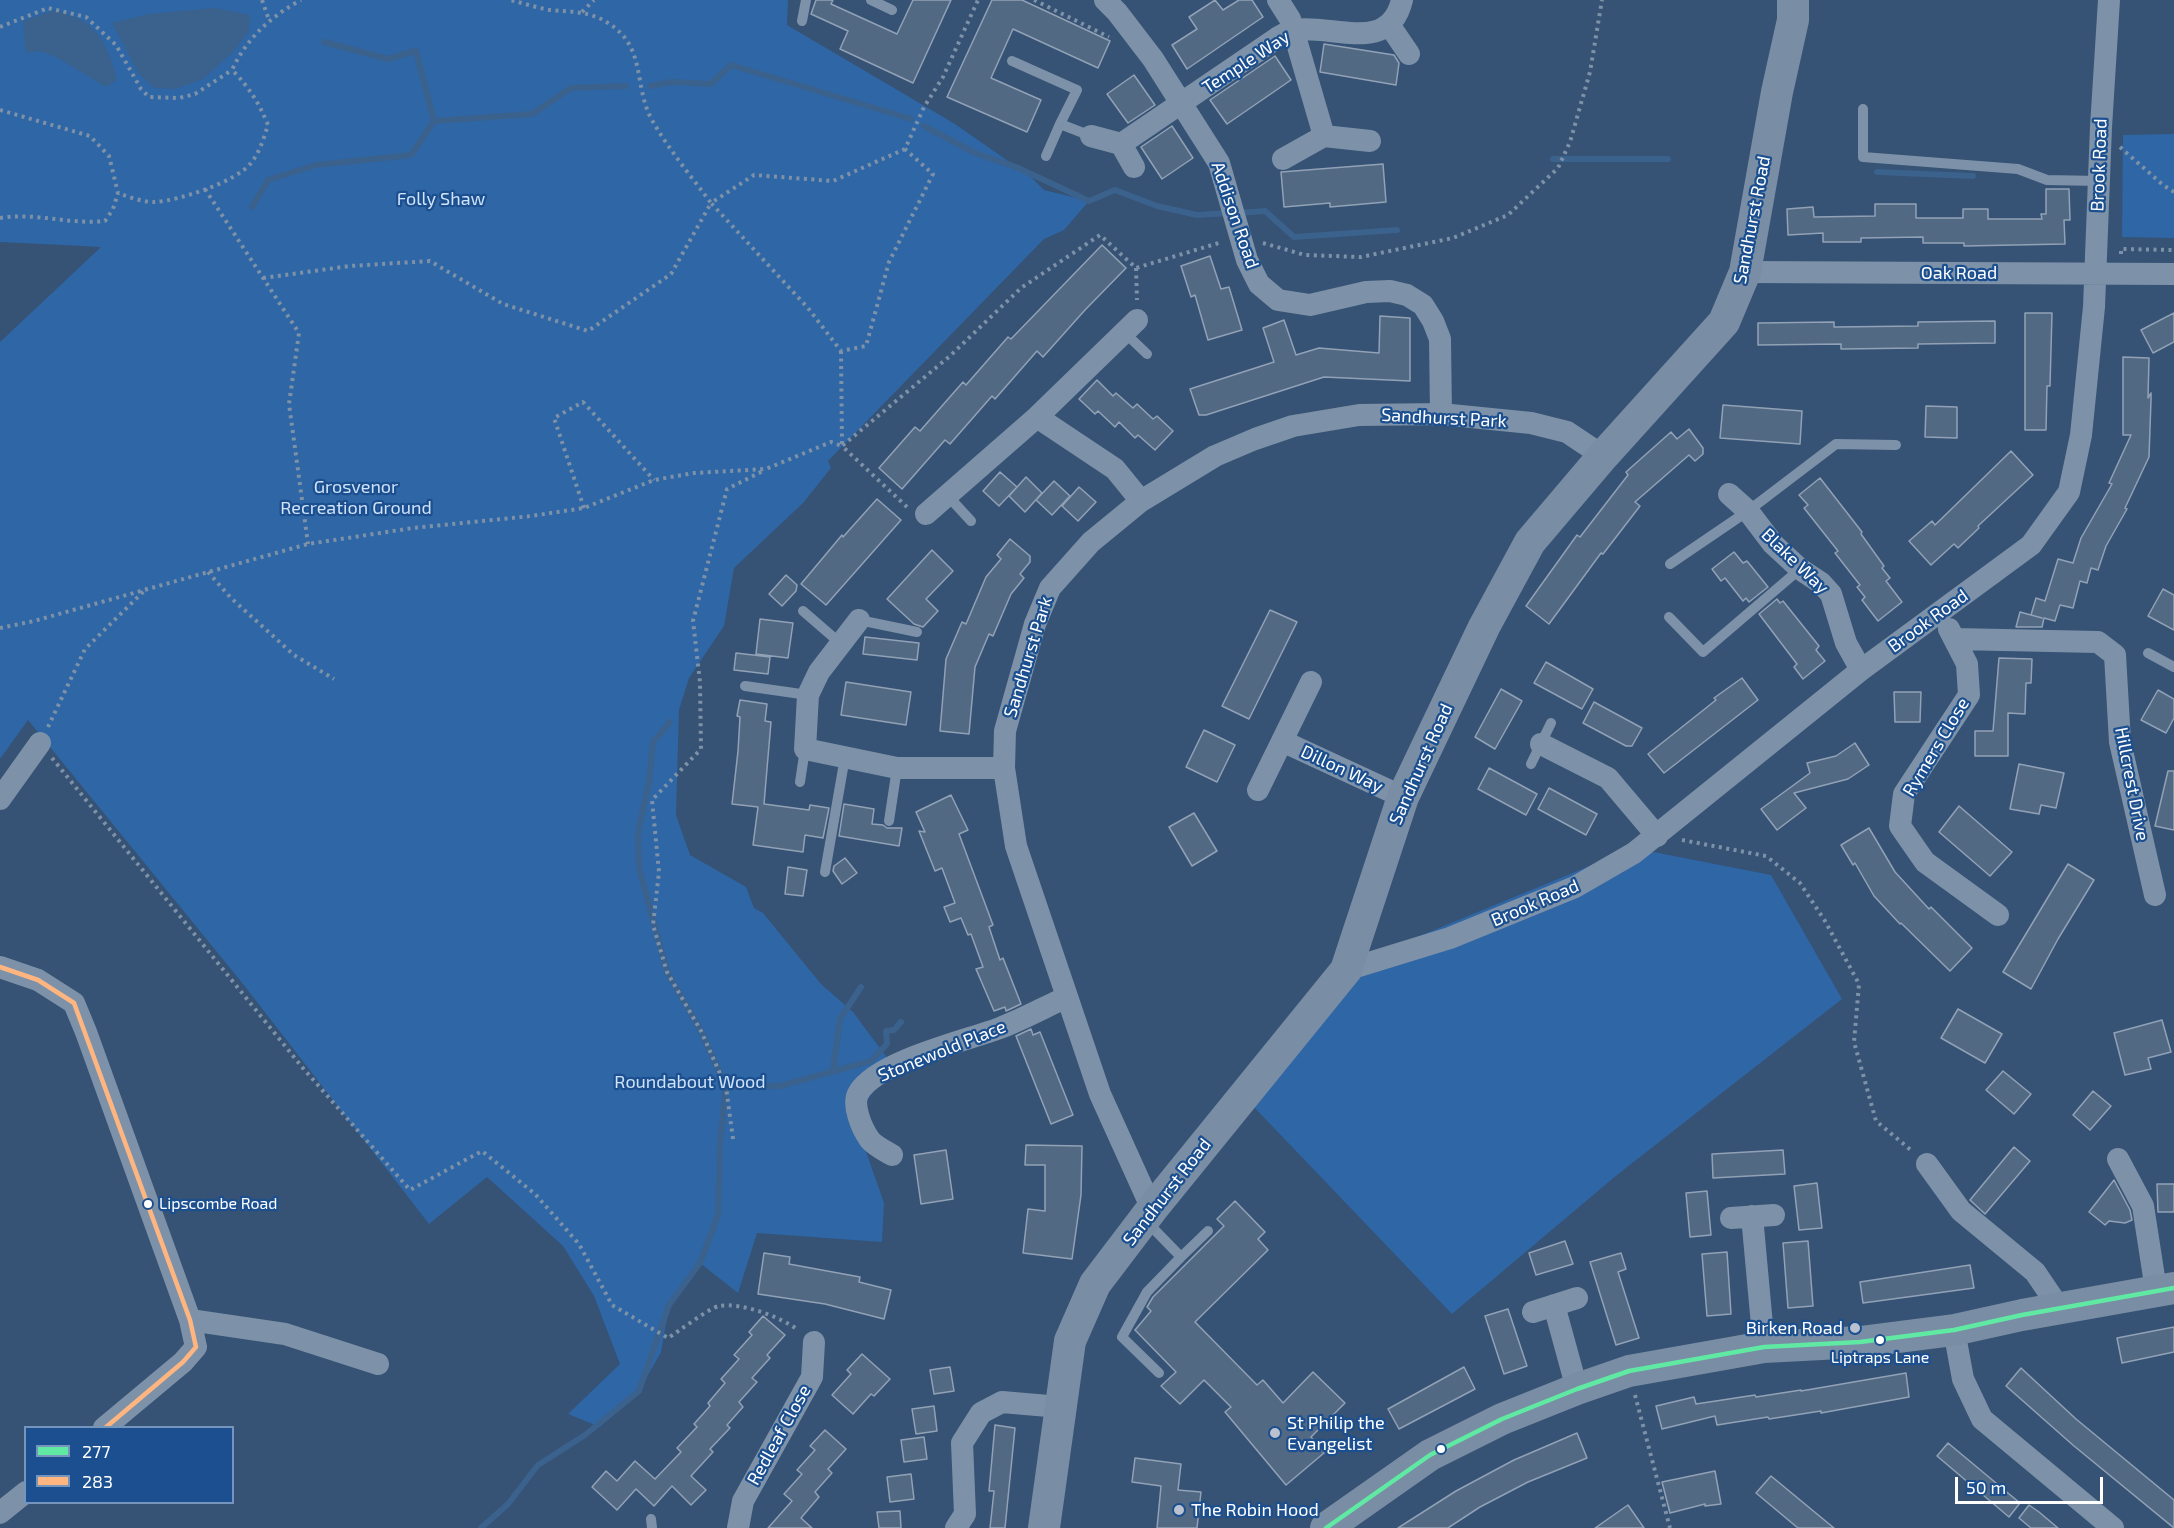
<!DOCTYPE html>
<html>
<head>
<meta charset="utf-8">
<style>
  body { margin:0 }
  #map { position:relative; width:2174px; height:1528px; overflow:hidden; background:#365274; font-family:"Exo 2",sans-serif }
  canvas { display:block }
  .legend { position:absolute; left:24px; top:1426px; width:210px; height:78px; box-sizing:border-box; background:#1b4f8f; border:2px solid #7695bc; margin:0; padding:8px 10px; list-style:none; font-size:18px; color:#fff }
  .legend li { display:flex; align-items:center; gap:12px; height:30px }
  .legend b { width:30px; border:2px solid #7695bc }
  .scale { position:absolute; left:1955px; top:1477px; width:148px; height:27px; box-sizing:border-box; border:3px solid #fff; border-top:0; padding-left:8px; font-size:18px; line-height:21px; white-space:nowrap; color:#fff; -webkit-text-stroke:4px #1b4f8f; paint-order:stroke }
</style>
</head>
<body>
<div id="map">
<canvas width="2174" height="1528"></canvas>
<ul class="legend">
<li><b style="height:8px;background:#60e9a3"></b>277</li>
<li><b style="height:8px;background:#ffb580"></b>283</li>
</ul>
<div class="scale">50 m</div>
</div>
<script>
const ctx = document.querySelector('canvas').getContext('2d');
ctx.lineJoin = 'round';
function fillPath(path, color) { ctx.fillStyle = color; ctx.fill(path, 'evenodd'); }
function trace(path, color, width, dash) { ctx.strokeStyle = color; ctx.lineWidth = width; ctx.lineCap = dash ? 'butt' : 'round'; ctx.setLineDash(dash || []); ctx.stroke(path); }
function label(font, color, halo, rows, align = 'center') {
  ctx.font = font + ' "Exo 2",sans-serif'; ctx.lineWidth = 4.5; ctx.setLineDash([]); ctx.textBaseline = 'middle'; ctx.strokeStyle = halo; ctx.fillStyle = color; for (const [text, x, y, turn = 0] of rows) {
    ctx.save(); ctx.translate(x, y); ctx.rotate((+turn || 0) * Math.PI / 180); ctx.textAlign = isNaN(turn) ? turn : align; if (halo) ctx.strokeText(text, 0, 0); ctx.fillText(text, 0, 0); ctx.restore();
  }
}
fillPath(new Path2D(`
  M0,0H788L787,25L955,124L1031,177L1044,190L1089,201L1064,230L1044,239L828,461L831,468L803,503L734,568L724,626L689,678L679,710L676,815L690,855L746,887L754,908L763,913L821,984L853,1012L891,1063L855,1120L884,1203L882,1242L757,1233L738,1293L700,1263L669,1305L661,1352L639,1391L600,1427L568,1414L620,1364L594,1296L563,1246L487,1177L429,1224L243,984L28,720L0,759V342L101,247L0,242Z
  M2174,134V238L2122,237L2123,135Z
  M1633,848L1771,875L1842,999L1617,1175L1452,1314L1251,1104L1359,961Z`), '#2f66a5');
fillPath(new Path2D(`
  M215,8L250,15L249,31L234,51L203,79L175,89L154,88L139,74L112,23L149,14Z
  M55,10C63,13 73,16 81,20C102,32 112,58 117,80L106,87L58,58L40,51L26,53L23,21Z`), '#3b618d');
trace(new Path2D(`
  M650,86L672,82L711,84L731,65L911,119
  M434,121L532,114L571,88L626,86
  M924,126L975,153L1016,167L1089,201L1115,190L1157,206L1197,215L1228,213
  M1553,159H1668
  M1877,172L1973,176
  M252,207L268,180L316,165L411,155L434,121L416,51L388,59L324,42
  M1238,213L1265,211L1294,237L1397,230
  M833,1071L840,1019L861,987
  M726,1087L780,1086L871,1061L887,1044L886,1031L894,1030L901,1022
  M481,1528L508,1504L538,1465L585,1435L639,1391L669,1305L700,1263L718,1215L720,1143L726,1087L701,1031L667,972L639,868L638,833L649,782L653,742L670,722`), '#3b618d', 6);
const building = new Path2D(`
  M816,0H833L831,4L897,34L913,0H951L913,83L840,49L848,31L811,14Z
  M992,0H1022L1110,41L1098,68L1013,29L991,78L1041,100L1027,132L947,97Z
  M1215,0L1223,10L1239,0H1252L1263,17L1187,69L1172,45L1197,29L1189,17Z
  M1324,44L1394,55L1399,63L1396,85L1320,72Z
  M1275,56L1291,80L1227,124L1210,100Z
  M1134,75L1155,105L1128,123L1107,94Z
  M1172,126L1193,158L1162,179L1141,147Z
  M1383,164L1386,202L1330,207V203L1284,207L1281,172Z
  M2046,189H2069L2070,220H2064L2065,244L1964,246V243H1923V237L1861,238V242H1823V233L1788,235L1787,209L1813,207L1814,217L1875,216V204H1916V218H1963V209H1988V219H2042L2041,214H2046Z
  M1102,245L1126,268L1085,310L1043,357L1037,351L995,399L992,396L950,444L945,440L902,489L879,468L915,427L920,431L963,382L966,385L1008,337L1011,339Z
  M1210,256L1221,289L1229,287L1242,330L1208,340L1195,295L1191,297L1181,266Z
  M2025,313H2052L2050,386H2047L2046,430H2025Z
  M2174,313V342L2153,353L2141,330Z
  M1380,316L1410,318V381L1324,377L1206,415H1199L1190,389L1274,362L1263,328L1284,320L1296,355L1319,348L1379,353Z
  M1995,321V343L1918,344V348L1841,349V344L1758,345V323L1834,322V327L1918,326V322Z
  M2123,357L2149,358L2148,398L2151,393V400L2149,457L2125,508L2127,509L2106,546L2098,570L2091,568L2087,583L2080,581L2073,608L2060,605L2055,621L2044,618L2042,627H2016L2020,612L2042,618L2031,615L2036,598L2045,601L2058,559L2073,563L2081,538L2112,484L2109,483L2131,435H2123Z
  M1097,380L1113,396L1116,393L1133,408L1137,404L1153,419L1157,416L1173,431L1155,450L1138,435L1135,438L1119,422L1115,427L1098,411L1095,414L1079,399Z
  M1723,405L1802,411L1800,444L1720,438Z
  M1926,406L1957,407V438L1925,437Z
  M1689,429L1703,448V454L1695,461L1689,455L1635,502L1640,506L1603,554L1601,553L1549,624L1526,606L1577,535L1580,537L1628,475L1626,472L1671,432L1677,439Z
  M2011,451L2033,475L1978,526L1979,528L1958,548L1954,544L1931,565L1909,541L1932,521L1935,525Z
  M1000,472L1017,487L999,506L983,491Z
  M1026,477L1042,493L1025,512L1009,496Z
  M1820,478L1862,532L1861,534L1884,566L1882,568L1890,578L1886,581L1902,602L1878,621L1862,600L1865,597L1857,587L1860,585L1835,553L1838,551L1804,508L1808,505L1799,495Z
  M1054,481L1070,496L1052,515L1036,500Z
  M1079,487L1096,502L1078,521L1062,506Z
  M877,499L901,520L826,605L801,584L842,535L843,537Z
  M1010,539L1030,556V562L1020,574L1024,578L1011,594L993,636L989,634L975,667L969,734L940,731L946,659L962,622L966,624L986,577L1001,559L997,555Z
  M932,550L953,571L926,599L938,611L923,627L914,624L887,599Z
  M1734,552L1743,563L1747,561L1768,587L1749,602L1746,598L1743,601L1725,578L1721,581L1712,569Z
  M786,575L797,585L796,591L782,606L769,594Z
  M2163,589L2174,595V630L2148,616Z
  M1777,599L1780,603L1783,601L1819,646L1816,650L1825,661L1803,679L1794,667L1797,664L1759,614Z
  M1270,610L1297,622L1249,719L1222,706Z
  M760,619L793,623L788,658L756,654Z
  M865,637L919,643L917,660L863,654Z
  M736,653L770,657L768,674L734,670Z
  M1999,658L2032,659L2031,683H2026L2025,714L2008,713V756H1975V731H1993Z
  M1546,662L1593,689L1582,709L1534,683Z
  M1742,678L1758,700L1664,773L1648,754L1716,700L1714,698Z
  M846,682L911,692L906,725L841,715Z
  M1501,689L1522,701L1495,749L1475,737Z
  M2158,690L2174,699V718L2166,733L2141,720Z
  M1894,692H1921L1920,722H1895Z
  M740,700L767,704L765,721L771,722L764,804L809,810L810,805L829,808L823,838L805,835L803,852L753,845L758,807L732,804L738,751L740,717L737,716Z
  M1594,702L1642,728L1632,746H1626L1583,723Z
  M1204,730L1235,745L1217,782L1186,767Z
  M1855,743L1869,765L1848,779L1794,793L1806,808L1777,830L1761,809L1810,773L1807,763L1836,756Z
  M2019,764L2064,773L2056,808L2041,805L2039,814L2010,809Z
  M1489,768L1537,794L1526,815L1478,789Z
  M2168,771H2174V830L2155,826Z
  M1549,788L1597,814L1586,835L1538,809Z
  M951,795L968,830L959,834L993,925L989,927L1000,960L1003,958L1021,1004L1006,1011L1005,1007L994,1011L976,969L983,967L971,934L968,935L961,918L950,922L944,907L955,903L942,868L935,871L919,831L925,832L916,812Z
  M844,804L874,809L872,824L883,825L887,828H902L899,846L839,836Z
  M1959,806L2012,852L1990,876L1939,832Z
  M1194,813L1217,851L1192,866L1169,827Z
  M1869,828L1895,872L1929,909L1931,907L1972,948L1950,971L1901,923L1900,924L1874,896L1855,863L1853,865L1841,845Z
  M845,858L857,873L842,884L833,871L834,866Z
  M2068,864L2094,880L2058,939L2031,989L2003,972Z
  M788,867L807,870L803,896L785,894Z
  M1958,1009L2002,1034L1985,1063L1941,1038Z
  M2162,1020L2171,1052L2148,1058L2151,1069L2125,1075L2114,1033Z
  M1031,1029L1033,1035L1040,1032L1073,1115L1051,1124L1016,1036Z
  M2003,1071L2031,1094L2014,1114L1986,1090Z
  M2093,1091L2111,1106L2090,1130L2073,1115Z
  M1026,1145L1082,1146L1081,1195L1072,1259L1023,1253L1028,1209L1045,1211V1165H1025Z
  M2014,1147L2030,1161L1985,1214L1970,1200Z
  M946,1150L953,1199L921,1204L914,1155Z
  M1783,1150L1785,1174L1713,1178L1712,1154Z
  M2114,1180L2130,1210L2132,1220L2125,1223L2109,1221L2105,1225L2089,1212Z
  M1817,1183L1822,1228L1799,1230L1794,1186Z
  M2157,1184H2174V1212H2158Z
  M1707,1191L1711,1235L1690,1237L1686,1193Z
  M1235,1201L1265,1232L1258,1239L1268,1250L1195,1322L1257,1385L1263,1380L1283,1403L1313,1372L1345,1403L1311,1437L1324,1453L1286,1485L1225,1412L1231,1407L1204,1380L1180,1404L1161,1386L1176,1372L1135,1330L1151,1311L1147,1307L1153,1297L1224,1226L1217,1219Z
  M1565,1241L1573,1264L1536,1275L1529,1253Z
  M1808,1241L1813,1306L1788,1308L1783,1243Z
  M1727,1252L1731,1314L1707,1316L1702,1254Z
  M764,1253L790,1257L789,1264L860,1277L859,1282L891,1290L884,1319L825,1304L758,1294Z
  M1621,1253L1626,1269L1618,1272L1639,1338L1616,1345L1590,1262Z
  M1970,1265L1974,1288L1863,1303L1860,1282Z
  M1508,1309L1527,1366L1504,1374L1485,1316Z
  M763,1316L785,1335L767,1355L770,1358L752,1378L757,1382L739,1402L743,1407L727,1425L730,1428L710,1449L713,1452L691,1476L706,1490L691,1505L672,1486L654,1506L636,1489L617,1510L592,1487L606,1471L617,1481L635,1461L655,1479L681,1452L677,1448L697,1427L694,1424L710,1406L708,1403L725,1383L721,1379L739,1359L734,1355L752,1335L749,1332Z
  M2174,1327V1352L2122,1363L2117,1338Z
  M862,1354L890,1379L874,1396L871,1394L853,1414L832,1395L851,1374L847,1370Z
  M950,1367L954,1391L934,1394L930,1370Z
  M1464,1367L1475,1389L1399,1429L1388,1409Z
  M2021,1368L2076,1419L2174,1500V1528L2074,1446L2006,1386Z
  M1906,1373L1909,1397L1821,1413V1411L1769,1419L1768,1417L1717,1425L1715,1416L1662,1429L1656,1406L1694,1397L1696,1404L1755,1395L1756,1397L1801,1390V1391Z
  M934,1406L937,1431L916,1434L912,1409Z
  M995,1425L1015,1428L1005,1528H990L994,1491H989Z
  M825,1430L846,1449L828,1469L832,1473L815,1492L819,1497L801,1518L812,1528H768L792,1501L784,1494L802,1474L797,1470L815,1450L810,1446Z
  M1577,1433L1587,1458L1528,1482L1480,1507L1448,1528H1398L1456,1491L1514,1460Z
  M924,1437L927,1459L904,1462L901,1440Z
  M1948,1443L2020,1503L2009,1517L1937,1456Z
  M1135,1458L1181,1464L1178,1490L1201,1492L1197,1528H1157L1161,1486L1132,1482Z
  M1715,1471L1721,1504L1705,1506V1504L1670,1513L1662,1482Z
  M911,1474L914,1499L890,1502L887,1477Z
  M1771,1476L1834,1528H1798L1756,1493Z
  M1628,1505L1644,1528H1595Z
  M2029,1505L2039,1512L2058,1528H2031L2019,1518Z
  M900,1511L901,1528H879L877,1512Z`);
fillPath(building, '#526984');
trace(building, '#92a2b6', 1.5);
trace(new Path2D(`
  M262,0L269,20
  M1034,0L1109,37
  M582,12L594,0
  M0,27L48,8L86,17L116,45L141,89L149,97L179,98L195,94L232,70
  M0,110L90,136L109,156L118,193C129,197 142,202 154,202C178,201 236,182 251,163C260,152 264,137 268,125C259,103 249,87 232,70C247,38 270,17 301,0
  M2120,147L2163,185L2174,192
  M905,149L833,181L754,175L711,203L808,308L841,351L866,346L889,262L933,174L905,149L924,107L943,77L978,0
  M205,189L299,333L289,404L308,544
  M0,218C36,212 69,225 105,221L113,209L118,193
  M1263,243L1305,255L1361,257L1453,238L1508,215L1558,168L1570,142L1590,72L1602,0
  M2121,254V249L2174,250
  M1136,268L1137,300
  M263,278L350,266L430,261L503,304L588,331L671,274L711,203C691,176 669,150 652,120C633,86 647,47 608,23C590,11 571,12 550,10C537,8 523,3 510,0
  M907,507L842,446L950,356L1021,288L1100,235L1136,268L1222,242
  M584,508L554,418L583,402L654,480
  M208,572L231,598L294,655L334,679
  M0,628L34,621L308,544L413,528L531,516L584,508L654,480L694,473L766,469L831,442L842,446L841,351
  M48,727L85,649L147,588
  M52,758L302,1067L410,1190L482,1151L535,1194L579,1244L612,1305L668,1338C678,1332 709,1308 719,1306C741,1302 781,1317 798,1330
  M1682,840L1766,856L1800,883L1825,921L1859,984L1854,1042L1876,1121L1912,1151
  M733,1139L726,1087L701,1031L667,972L653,925L659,872L652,800L701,749L700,682L693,621L727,489L763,471
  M1635,1395L1670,1528`), '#7d92a8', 4, [3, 4.5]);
trace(new Path2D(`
  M871,0L892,10
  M802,21L806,0
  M1012,61L1077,90L1060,124L1091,136
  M1863,109V157L2018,169L2047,180L2099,181
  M1046,156L1060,124
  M1124,332L1147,354
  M947,495L971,521
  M1670,564L1748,511L1836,444L1896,445
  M803,611L840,643
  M1669,617L1703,652L1800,569
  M859,620L917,632
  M2148,653L2174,667
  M745,686L808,695
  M1531,764L1551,723
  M800,782L805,749
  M889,821L897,768
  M825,872L845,757
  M1147,1222L1181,1257L1147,1292L1122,1337L1159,1373
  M1181,1257L1208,1231
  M651,1519L652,1528`), '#7d92a8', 10);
trace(new Path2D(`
  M1105,0L1117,12L1153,59L1219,163L1247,260L1259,284L1278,300L1310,305L1366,292L1390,291L1407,295L1423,305L1433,321L1440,339L1441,414
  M1278,0L1290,19L1324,136
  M1390,26L1409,54
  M1091,136L1121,144L1134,167
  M1121,144L1277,38C1282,35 1288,31 1294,30C1333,24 1389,55 1402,0
  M1283,159L1324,136L1370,141
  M1745,272L2174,274
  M1037,417L1115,469L1141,501
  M1729,494L1748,511L1773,544L1800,569L1821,583L1831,594L1846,643L1861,670
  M926,514L1037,417L1137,320
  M859,620L819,672L808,695L805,749L897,768H1004
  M1949,629L1967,664L1969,695L1904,794L1900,826L1925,862L1998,915
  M1955,639L2098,642L2115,655L2120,742L2155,895
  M1282,741L1403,797
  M1541,744L1608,778L1657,836
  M1258,790L1311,682
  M0,799L40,743
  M0,967L38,980L74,1003L86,1032L190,1320L196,1347L183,1362L104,1428
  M1346,970L1450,938L1575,887L1634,853L1861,670L2031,545L2069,492L2081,435L2094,307L2101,127L2109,0
  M892,1155C885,1151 875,1146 870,1140C862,1129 851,1104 859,1092C878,1061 965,1041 1000,1028C1023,1019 1045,1007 1067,997
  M2118,1159L2143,1206L2156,1290
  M1927,1164L1961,1211L2035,1272L2060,1309
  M1152,1209L1100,1094L1016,846L1004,768L1005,731L1035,624L1050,588L1091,542L1141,501L1215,456L1255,439L1293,426L1359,415L1441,414L1531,423L1567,432L1603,456
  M1752,1216L1764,1347
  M1731,1218L1774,1215
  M1554,1305L1577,1389
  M1533,1312L1577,1298
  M190,1320L285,1334L378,1364
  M1954,1330L1963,1379L1982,1419L2113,1528
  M0,1513L26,1492
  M738,1528L743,1501L812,1377L814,1342
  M956,1528L965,1514L962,1443L981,1413L1002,1402L1060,1407`), '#7d92a8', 22);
trace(new Path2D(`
  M1044,1528L1070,1341L1095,1284L1152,1209L1346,970L1403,797L1484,627L1530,542L1603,456L1724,322L1745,272L1777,92L1793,20V0
  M1326,1528L1430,1455L1502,1419L1577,1389L1629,1371L1764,1347L1860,1342L1954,1330L2022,1315L2174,1288`), '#798da4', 32);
trace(new Path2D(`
  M1326,1528L1430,1455L1502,1419L1577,1389L1629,1371L1764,1347L1860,1342L1954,1330L2022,1315L2174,1288`), '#60e9a3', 4.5);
trace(new Path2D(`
  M0,967L38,980L74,1003L190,1320L196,1347L183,1362L105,1428`), '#ffb580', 4.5);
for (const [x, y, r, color] of [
  [148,1204,5,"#fff"],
  [1855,1328,6,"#b9c2ce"],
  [1880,1340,5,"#fff"],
  [1275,1433,6,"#b9c2ce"],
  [1441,1449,5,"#fff"],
  [1179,1510,6,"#b9c2ce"]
]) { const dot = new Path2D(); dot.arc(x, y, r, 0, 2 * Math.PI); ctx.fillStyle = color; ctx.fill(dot); trace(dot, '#1b4f8f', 2); }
label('16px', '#fff', '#1b4f8f', [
  ["Lipscombe Road",159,1204],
  ["Liptraps Lane",1880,1358,"center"]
], 'left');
label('18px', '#fff', '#1b4f8f', [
  ["Temple Way",1246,62,-33],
  ["Brook Road",2099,165,-88],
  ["Addison Road",1235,215,71],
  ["Sandhurst Road",1752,220,-79],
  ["Oak Road",1959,273],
  ["Sandhurst Park",1444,418,3],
  ["Blake Way",1795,561,44],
  ["Brook Road",1928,621,-36],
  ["Sandhurst Park",1028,657,-73],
  ["Rymers Close",1936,747,-59],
  ["Sandhurst Road",1421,764,-66],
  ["Dillon Way",1342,769,25],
  ["Hillcrest Drive",2132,784,79],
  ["Brook Road",1535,903,-23],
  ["Stonewold Place",942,1051,-22],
  ["Sandhurst Road",1167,1192,-52],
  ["Redleaf Close",779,1435,-61]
]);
label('18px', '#cfe3fa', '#1b4f8f', [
  ["Folly Shaw",441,199],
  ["Grosvenor",356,487],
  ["Recreation Ground",356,508],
  ["Roundabout Wood",690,1082]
]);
label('18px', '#fff', '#1b4f8f', [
  ["Birken Road",1843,1328,"right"],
  ["St Philip the",1287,1423],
  ["Evangelist",1287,1444],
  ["The Robin Hood",1191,1510]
], 'left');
</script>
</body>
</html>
